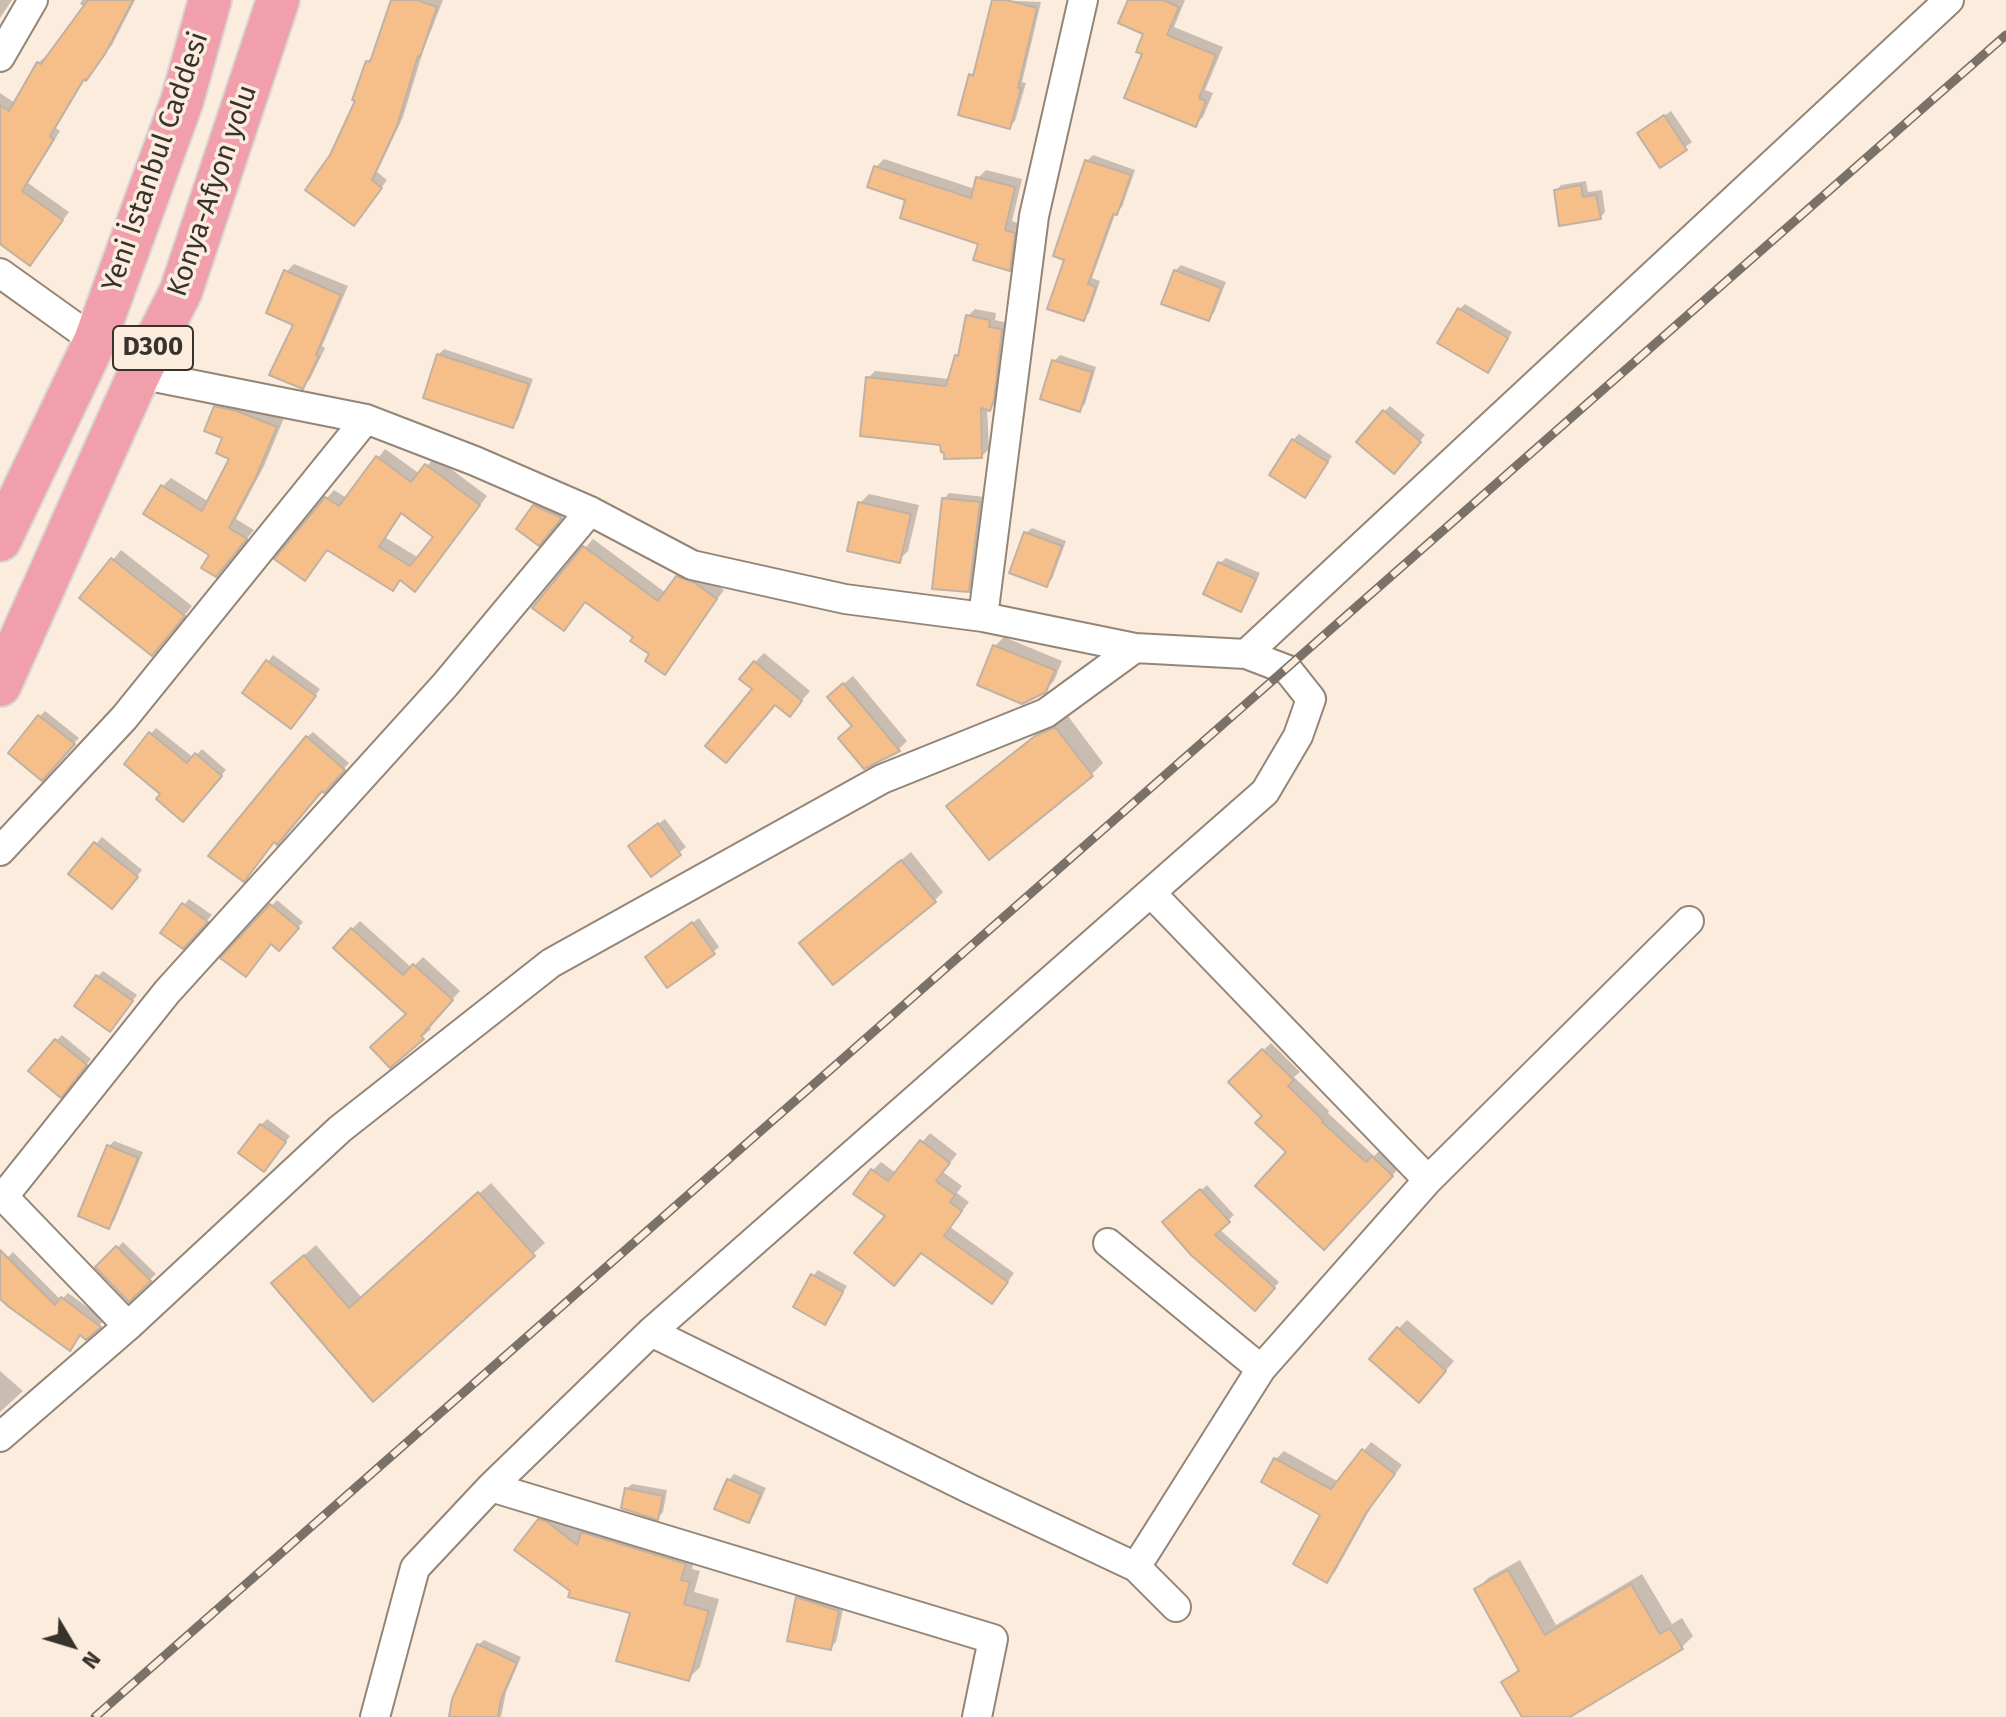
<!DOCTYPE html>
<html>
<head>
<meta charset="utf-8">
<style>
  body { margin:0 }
  #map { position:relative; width:2006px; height:1717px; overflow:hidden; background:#fcecdd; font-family:"Fira Sans",sans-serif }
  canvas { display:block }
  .north { position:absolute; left:32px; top:1605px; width:80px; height:80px; -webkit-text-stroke:6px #fcecdd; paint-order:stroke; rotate:128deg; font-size:22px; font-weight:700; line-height:32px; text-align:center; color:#38322c }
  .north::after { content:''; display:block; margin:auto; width:28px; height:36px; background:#38322c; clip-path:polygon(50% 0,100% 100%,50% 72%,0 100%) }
</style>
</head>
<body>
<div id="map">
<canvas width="2006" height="1717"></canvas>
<div class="north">N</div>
</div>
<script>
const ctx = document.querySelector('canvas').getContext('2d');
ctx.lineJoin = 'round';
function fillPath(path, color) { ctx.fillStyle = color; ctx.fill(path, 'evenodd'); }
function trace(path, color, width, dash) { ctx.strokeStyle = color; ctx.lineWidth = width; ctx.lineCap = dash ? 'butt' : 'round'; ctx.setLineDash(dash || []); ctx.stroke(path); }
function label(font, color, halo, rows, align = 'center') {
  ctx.font = font + ' "Fira Sans",sans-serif'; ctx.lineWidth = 7; ctx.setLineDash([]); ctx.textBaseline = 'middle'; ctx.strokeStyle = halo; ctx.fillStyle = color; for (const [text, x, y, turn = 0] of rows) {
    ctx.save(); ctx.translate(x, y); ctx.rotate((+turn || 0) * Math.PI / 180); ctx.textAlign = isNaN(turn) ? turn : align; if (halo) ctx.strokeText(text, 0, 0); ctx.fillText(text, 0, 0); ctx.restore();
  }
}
fillPath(new Path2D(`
  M0,0H12L0,18Z
  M82,0H135L112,45L85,79L56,128L60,131L28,183L69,212L30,263L0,241V93L15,103L38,63L46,56L48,58L85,7L80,4Z
  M393,0H443L423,51L403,117L377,172L387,180L360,217L332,156L358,100L367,62L374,55Z
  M994,0L1041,2L1022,82L1026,83L1015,121L1009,127L971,75L977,70Z
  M1130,0H1185L1174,27L1223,47L1205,90L1213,93L1203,117L1195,125L1144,53L1145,33Z
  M1671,111L1692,142L1661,165L1640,133Z
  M1093,155L1135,170L1122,207L1116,212L1092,278L1100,281L1089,313L1083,319L1067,259L1087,161Z
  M884,159L975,189L978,178L986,170L1022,179L1012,221L1022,225L1017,261L1009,269L981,243L908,199L876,167Z
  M1586,181L1588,192L1602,190L1605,212L1600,218L1556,191L1561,185Z
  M294,264L348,286L322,346L325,348L310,379L302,387L296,324L286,272Z
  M1181,265L1226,282L1214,313L1208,319L1175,271Z
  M1465,304L1512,332L1493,365L1459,310Z
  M975,309L996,313L995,320L1008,323L997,402L987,408L989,449L982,456L942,443L868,378L875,371L950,379L957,356L961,351L968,316Z
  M444,349L533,379L518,420L512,426L438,355Z
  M1060,355L1096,367L1085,404L1079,410L1054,361Z
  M224,398L246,403L284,418L264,466L236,519L254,530L224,566L211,554L163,486L171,478L209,502L232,458L216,407Z
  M1390,406L1425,435L1399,466L1384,412Z
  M1299,434L1332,456L1310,490L1293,440Z
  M385,449L420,474L435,457L487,496L423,581L402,579L393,589L328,549L305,578L326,499L334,490L347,498ZM403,512L436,536L419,558L386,538Z
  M949,493L985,497L974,584L968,590L944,499Z
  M869,494L919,505L908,551L899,560L860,503Z
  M540,500L566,511L544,537L534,506Z
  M1032,528L1066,541L1052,579L1046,585L1026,533Z
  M593,539L666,593L686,569L703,575L724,590L664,672L652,653L636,637L586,601L564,629L535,607Z
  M121,550L192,606L161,645L82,598Z
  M1226,558L1260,573L1246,604L1241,609L1220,563Z
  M1004,637L1062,661L1054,681L1044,691L995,646Z
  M764,653L810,691L798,705L755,689V662Z
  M273,655L320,689L297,721L245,693Z
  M853,676L907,741L899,749L865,767L854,726L839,688Z
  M45,711L79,738L42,778L39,717Z
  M1068,716L1103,763L1091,775L949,806L1050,724Z
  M156,728L194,758L202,749L226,770L188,814L126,763Z
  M313,732L349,763L324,790L307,737Z
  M665,819L686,847L651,875L636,841Z
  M102,837L142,870L117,901L71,873Z
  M911,852L943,892L934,901L810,934Z
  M189,899L212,915L182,947L184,905Z
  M277,900L303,922L285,942H272L223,958Z
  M699,918L719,947L713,952H653Z
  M360,921L412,968L423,957L460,991L428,1026L431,1029L390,1065L409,1013L352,929Z
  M103,971L137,995L115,1024L98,976Z
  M62,1035L91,1059L66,1090L57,1040Z
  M1271,1043L1300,1072L1294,1077L1329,1111L1328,1113L1374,1156L1381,1149L1400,1167L1324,1247L1289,1152L1264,1116L1231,1082Z
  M267,1119L290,1136L270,1164L261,1125Z
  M930,1133L957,1154L943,1172L962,1186L957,1193L969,1202L950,1227L1014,1273L1000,1293L888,1216L873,1170L881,1162L896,1173Z
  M114,1141L143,1152L114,1221L108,1226L109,1146Z
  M491,1183L545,1243L373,1399L285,1272L316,1245L362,1298Z
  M1207,1185L1234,1215L1219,1229L1279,1282L1255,1309L1165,1223Z
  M123,1242L156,1274L129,1299L98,1267Z
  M13,1252L61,1300L68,1293L105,1320L86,1337L81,1334L75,1343L0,1296V1265Z
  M818,1270L847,1286L825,1323L813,1276Z
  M1407,1320L1454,1361L1428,1391L1398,1329Z
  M0,1371L23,1391L0,1412Z
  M1371,1442L1402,1465L1374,1502L1335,1572L1327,1580L1322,1515L1263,1482L1276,1459L1284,1451L1339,1482Z
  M734,1474L766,1488L754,1515L748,1521L729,1480Z
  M632,1484L667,1490L663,1512L658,1518L626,1489Z
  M551,1508L585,1531L594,1522L696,1552L692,1569L700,1571L694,1592L719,1599L700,1667L688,1679L632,1612L572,1591L539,1520Z
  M1520,1560L1556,1625L1642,1574L1672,1624L1682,1618L1693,1636L1682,1647L1566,1717H1524L1503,1682L1520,1668L1476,1590L1488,1578Z
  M804,1593L844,1605L836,1642L830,1648L798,1598Z
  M484,1640L521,1657L506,1692L501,1717H451L478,1645Z`), '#0003');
const building = new Path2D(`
  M88,0H133L105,54L86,81L84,79L50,136L54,139L22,191L63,220L30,266L0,244V105L9,111L37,62L41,64Z
  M391,0H417L437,7L420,57L418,56L397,126L372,180L382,188L354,226L305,190L330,155L355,101L352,100L366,61L370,62Z
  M992,0H1006L1037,8L1018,88H1021L1010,129L958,115L969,74L973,76Z
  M1128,0H1163L1179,7L1167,35L1216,55L1199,98L1206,101L1196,127L1124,98L1142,54L1136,52L1143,34L1118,23Z
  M1664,115L1687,150L1660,168L1637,133Z
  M1085,160L1131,175L1117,215L1113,214L1088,284L1096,287L1084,321L1047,309L1064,260L1053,256Z
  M874,166L971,198L976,177L1015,187L1005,230L1015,233L1010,271L973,260L978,244L900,218L905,200L867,187Z
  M1581,185L1583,197L1596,195L1601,219L1559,226L1554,190Z
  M284,270L341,295L316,355L319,356L303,389L269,375L293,325L266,313Z
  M1174,270L1221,288L1209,321L1161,304Z
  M1458,308L1508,338L1488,373L1437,343Z
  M966,315L990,320L989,327L1002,329L994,400L990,411L981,408L982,458L944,459V453L941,452L940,445L860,436L866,377L946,386L955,355L958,356Z
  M437,354L529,384L513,428L423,398Z
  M1052,360L1092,372L1080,412L1040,399Z
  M214,406L237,411L277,427L256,477L229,528L247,539L216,577L201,568L209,555L143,514L161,485L202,511L229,459L216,453L222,438L204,431Z
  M1383,410L1421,442L1394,474L1356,442Z
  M1292,439L1328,462L1305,498L1269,475Z
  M376,456L411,482L425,464L480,505L415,592L400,580L393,591L327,550L305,581L274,559L325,497L339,506ZM401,513L433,537L410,566L379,547Z
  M942,498L980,502L969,592L932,589Z
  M858,502L911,514L900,563L847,551Z
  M533,505L562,518L539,546L516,529Z
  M1024,532L1062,546L1047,587L1009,573Z
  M583,546L658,601L676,576L695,583L717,599L665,675L645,661L649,654L630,641L633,637L585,602L564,631L532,608Z
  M111,558L185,616L152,656L79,598Z
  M1218,562L1256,579L1241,612L1203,594Z
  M993,645L1055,670L1046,692L1022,704L977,685Z
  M266,660L316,696L291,729L242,693Z
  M754,661L802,701L790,717L775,705L726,763L705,746L752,689L739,679Z
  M843,683L900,751L864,769L838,738L852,726L827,697Z
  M38,715L75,744L42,781L8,753Z
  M1055,727L1093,776L989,860L946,806L1035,736Z
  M149,732L187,763L195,753L222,776L183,822L156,799L160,794L124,764Z
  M306,736L345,770L324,793L322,791L277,845L274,842L244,882L208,856Z
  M658,823L681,855L651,877L628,846Z
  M94,842L138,877L112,909L68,874Z
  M901,860L936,902L833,985L799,943Z
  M182,903L208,922L183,949L160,933Z
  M270,904L299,928L279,951L271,944L246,977L220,958Z
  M692,922L715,954L667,988L645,957Z
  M351,928L403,975L413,964L453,1000L421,1036L424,1039L390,1068L370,1047L406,1014L333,948Z
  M96,975L133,1001L110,1032L74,1006Z
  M55,1039L87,1065L61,1098L28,1071Z
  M1262,1049L1294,1080L1288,1086L1323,1120L1322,1122L1366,1162L1372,1156L1393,1176L1324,1250L1255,1186L1286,1152L1255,1123L1262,1116L1228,1082Z
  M260,1124L286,1142L264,1172L238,1153Z
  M920,1140L950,1163L936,1181L955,1195L950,1202L962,1211L944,1236L1008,1282L992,1304L921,1253L894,1286L854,1253L885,1216L853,1194L871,1169L888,1181Z
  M107,1145L138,1158L109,1229L78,1216Z
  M1200,1189L1230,1222L1215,1235L1275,1288L1255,1311L1191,1255L1162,1222Z
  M478,1192L535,1256L373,1402L271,1283L304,1255L349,1308Z
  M116,1246L151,1281L129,1302L95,1267Z
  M0,1250L55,1305L61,1297L101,1327L86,1340L80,1335L70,1351L9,1307L0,1299Z
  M811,1274L843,1292L825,1325L793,1307Z
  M1397,1327L1446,1371L1419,1403L1369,1359Z
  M1362,1449L1395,1474L1366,1513L1327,1583L1293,1564L1320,1515L1261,1482L1274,1458L1331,1489Z
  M727,1479L761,1494L749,1523L714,1509Z
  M625,1488L663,1496L658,1520L621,1508Z
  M538,1519L546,1521L577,1545L581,1532L686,1564L681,1580L690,1582L684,1604L709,1611L689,1681L616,1661L630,1613L568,1597L570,1591L514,1550Z
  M1508,1570L1545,1635L1631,1584L1660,1634L1670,1628L1683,1649L1570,1717H1522L1501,1682L1519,1671L1474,1589Z
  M796,1597L839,1611L831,1650L787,1641Z
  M477,1644L517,1663L501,1699L498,1717H449L452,1699Z`);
fillPath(building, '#f6bf8a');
trace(building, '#c0b1a3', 2);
const minor = new Path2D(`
  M0,57L33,0
  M0,273L95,341
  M139,374L366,419L475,461L590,511L692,565L845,599L983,617L1135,648L1246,654L1288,670L1311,699L1298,736L1265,792L651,1332L491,1487L415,1568L375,1717
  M983,617L1034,216L1083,0
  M1246,654L1949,0
  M0,851L124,718L366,419
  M1152,894L1428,1180
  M0,1193L128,1326
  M4,1196L167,992L445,685L590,511
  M1108,1243L1261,1369
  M651,1332L970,1489L1136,1567L1176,1607
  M0,1437L128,1326L340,1129L551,963L882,779L1046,713L1135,648
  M491,1487L993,1639L977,1717
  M1136,1567L1261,1369L1428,1180L1689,921`);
const highway = new Path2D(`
  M0,540L95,341L182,101L210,0
  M0,685L139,374L181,291L278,0`);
trace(minor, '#938577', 32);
trace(highway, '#d7d6d5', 46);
trace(minor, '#fff', 28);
trace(highway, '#f1a0ab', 42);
const rail = new Path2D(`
  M95,1717L2006,35`);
trace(rail, '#7a7168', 9);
trace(rail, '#fcecdd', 6, [18]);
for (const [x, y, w] of [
  [153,348,80]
]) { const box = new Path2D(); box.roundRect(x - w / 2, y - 22, w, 44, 6); ctx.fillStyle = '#fcecdd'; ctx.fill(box); trace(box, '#38322c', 2); }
label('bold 26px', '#38322c', null, [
  ["D300",153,348]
]);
label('28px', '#38322c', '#fcecdd', [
  ["Yeni İstanbul Caddesi",156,162,-71],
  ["Konya-Afyon yolu",213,191,-71]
]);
</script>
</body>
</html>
